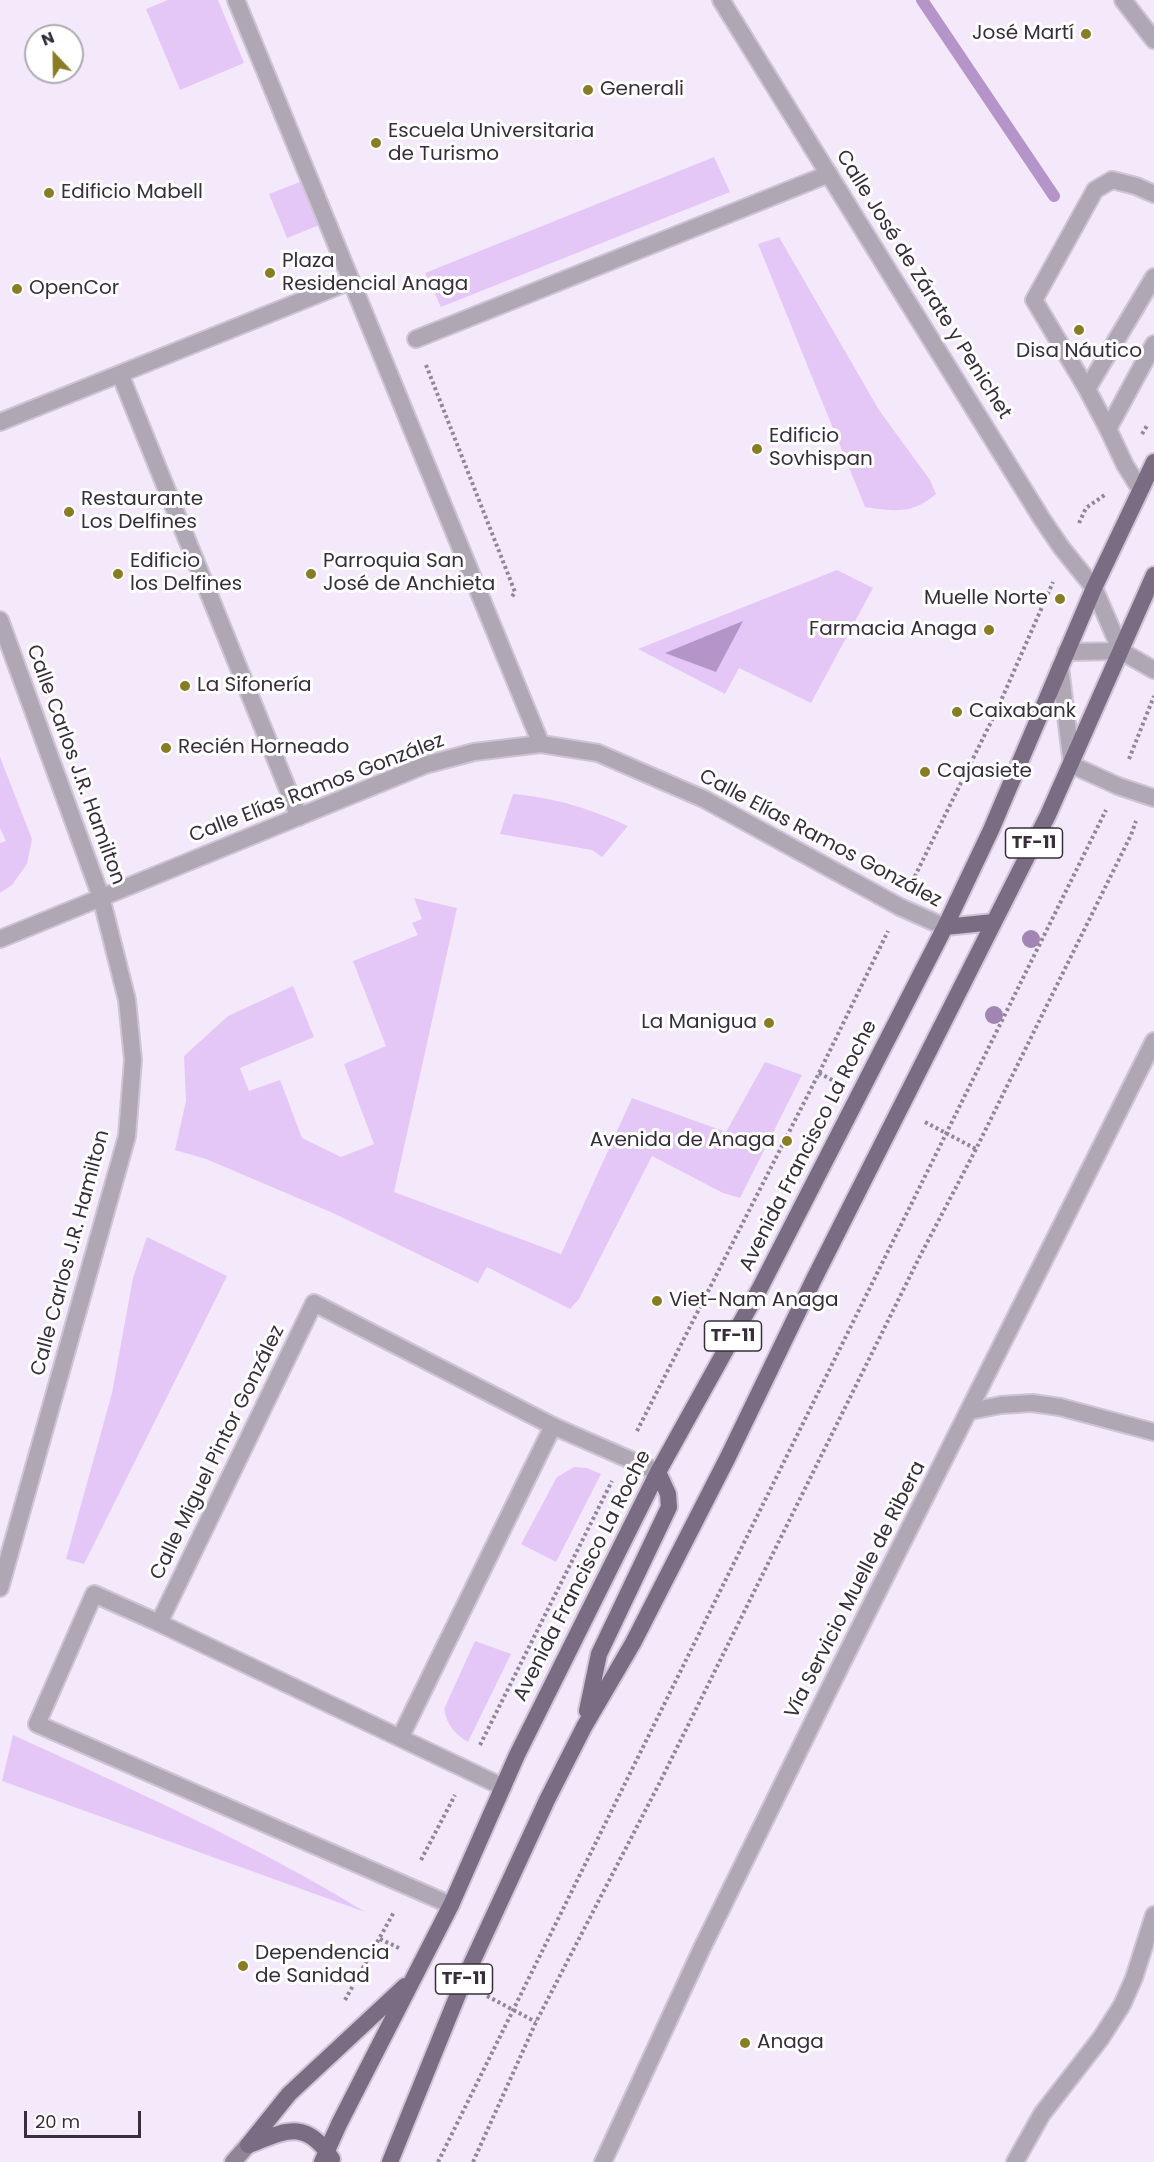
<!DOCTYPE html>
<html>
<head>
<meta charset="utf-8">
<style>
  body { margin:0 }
  #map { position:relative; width:1154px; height:2162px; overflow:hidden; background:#f4e9fb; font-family:Poppins,sans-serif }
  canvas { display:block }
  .north { position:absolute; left:24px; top:24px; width:60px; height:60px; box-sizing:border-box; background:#fff; border:2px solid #afacb1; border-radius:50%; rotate:338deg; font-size:16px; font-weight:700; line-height:24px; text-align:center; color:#362f3b }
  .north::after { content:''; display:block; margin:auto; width:21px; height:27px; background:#897d24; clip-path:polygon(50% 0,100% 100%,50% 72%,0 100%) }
  .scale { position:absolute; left:24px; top:2111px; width:117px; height:27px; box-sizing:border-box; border:3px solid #362f3b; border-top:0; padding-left:8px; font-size:18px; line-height:21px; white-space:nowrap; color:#362f3b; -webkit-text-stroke:4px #fff; paint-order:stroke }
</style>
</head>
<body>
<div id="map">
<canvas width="1154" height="2162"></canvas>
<div class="north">N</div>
<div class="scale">20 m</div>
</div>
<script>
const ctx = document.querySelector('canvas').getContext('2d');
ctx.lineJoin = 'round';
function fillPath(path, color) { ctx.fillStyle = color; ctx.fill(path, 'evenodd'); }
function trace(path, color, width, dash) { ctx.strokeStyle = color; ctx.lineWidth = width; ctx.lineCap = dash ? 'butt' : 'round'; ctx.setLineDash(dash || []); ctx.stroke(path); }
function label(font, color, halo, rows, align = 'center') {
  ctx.font = font + ' Poppins,sans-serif'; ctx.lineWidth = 6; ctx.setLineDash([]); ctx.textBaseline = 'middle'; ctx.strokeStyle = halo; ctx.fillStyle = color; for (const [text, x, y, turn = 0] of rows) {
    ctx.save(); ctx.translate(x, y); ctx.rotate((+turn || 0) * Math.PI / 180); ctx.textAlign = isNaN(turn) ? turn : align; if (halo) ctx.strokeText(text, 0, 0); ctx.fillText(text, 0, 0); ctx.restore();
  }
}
fillPath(new Path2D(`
  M168,0H218L244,63L180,90L146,9Z
  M714,157L730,192L441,307L425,273Z
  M305,180L322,224L287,238L269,194Z
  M779,237L879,410L930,480L936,494C912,515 893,511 865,507L758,244Z
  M837,570L873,588L811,703L739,668L725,694L638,649Z
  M0,757L32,839L27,864L12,885L0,893V843L6,841L0,828Z
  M513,794C556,798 588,808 628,826L602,857L592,850L500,834Z
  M414,898L457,908L394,1192L561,1254L632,1098L726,1132L765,1062L802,1075L740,1198L723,1193L652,1156L579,1299L570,1309L487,1267L478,1283L333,1213L206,1159L175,1150L186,1101L184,1056L228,1016L293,986L314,1037L240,1068L249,1091L280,1080L302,1138L341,1157L374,1144L344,1064L386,1046L353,961L418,935L412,923L422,919Z
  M147,1237L227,1276L84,1564L66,1559L112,1393L133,1278Z
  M574,1467L587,1468L601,1474L556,1562L521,1544L557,1477Z
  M475,1641L511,1654L468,1742C454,1733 447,1725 444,1709Z
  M13,1735C133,1790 253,1843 365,1912L2,1781Z`), '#e4c7f7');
fillPath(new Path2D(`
  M743,621L716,672L665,653Z`), '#b594ca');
trace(new Path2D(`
  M922,0L1054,196`), '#b594ca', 12);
const service = new Path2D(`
  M1087,389L1154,277
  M1108,429L1087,389L1034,300L1095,190L1112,180L1136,186L1154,194
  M1140,489L1125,465L1108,429L1154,344
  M1094,588L1121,651
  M1066,652L1121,651L1154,670
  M1060,667L1072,765L1118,786L1154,798
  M970,1411L1001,1405L1032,1403L1060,1407L1154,1432
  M159,1623L94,1594L37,1724L451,1905
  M400,1738L553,1426
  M503,1787L159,1623L314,1303L553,1426L658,1472
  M1015,2162L1042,2114L1101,2038L1122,2005L1134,1978L1154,1915`);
const pedestrian = new Path2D(`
  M236,0L541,744
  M416,339L829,174
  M120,374L299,817
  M0,422L351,281`);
const minor = new Path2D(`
  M721,0L1042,519L1061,547L1094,588
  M1123,0L1154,40
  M0,620L101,897L127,1000L133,1060L127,1136L0,1588
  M0,939L425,765L474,752L541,744L598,753L704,799L900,907L945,927
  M603,2162L703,1946L841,1665L1154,1041`);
const secondary = new Path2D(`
  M233,2162L248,2145`);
const primary = new Path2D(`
  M945,927L994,922
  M587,1711L599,1654L669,1507L668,1494L658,1472
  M248,2145L289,2094L405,1986
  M249,2145C287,2130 306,2119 332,2159
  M322,2162L339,2124L451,1905L517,1755L658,1472L760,1288L945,927L991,830L1094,588L1154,462
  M390,2162L463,1982L547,1800L584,1727L633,1643L728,1457L814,1279L1048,815L1154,575`);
trace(service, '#cec4d5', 20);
trace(pedestrian, '#cec4d5', 20);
trace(minor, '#cec4d5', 20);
trace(secondary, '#cec4d5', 20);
trace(primary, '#cec4d5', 20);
trace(new Path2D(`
  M426,365L515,592L511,598
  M1142,434L1148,424
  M1079,523L1086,508L1106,494
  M1129,759L1154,696
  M912,882L996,712L1053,582
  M819,1073L834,1081
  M925,1122L976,1149
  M637,1431L819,1073L888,931
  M480,1745L612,1481
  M421,1860L455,1795
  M380,1939L399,1948
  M487,1996L536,2022
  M345,2000L394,1912
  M438,2162L1106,810
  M473,2162L536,2022L659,1784L919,1258L976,1149L1131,835L1136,821`), '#918897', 4, [3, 3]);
trace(service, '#afa7b4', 16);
trace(pedestrian, '#afa7b4', 16);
trace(minor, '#afa7b4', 16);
trace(secondary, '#908597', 16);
trace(primary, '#7a6c82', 16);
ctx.fillStyle = '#a285b2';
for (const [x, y] of [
  [1031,939],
  [994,1015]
]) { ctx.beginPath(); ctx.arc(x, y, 9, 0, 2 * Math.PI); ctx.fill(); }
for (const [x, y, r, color] of [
  [1086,34,6,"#897d24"],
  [588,90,6,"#897d24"],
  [376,143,6,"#897d24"],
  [49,193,6,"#897d24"],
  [270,273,6,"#897d24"],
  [17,289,6,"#897d24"],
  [1079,330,6,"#897d24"],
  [757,449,6,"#897d24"],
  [69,512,6,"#897d24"],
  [118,574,6,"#897d24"],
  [311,574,6,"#897d24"],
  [1060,599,6,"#897d24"],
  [989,630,6,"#897d24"],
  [185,686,6,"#897d24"],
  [957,712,6,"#897d24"],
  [166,748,6,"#897d24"],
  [925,772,6,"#897d24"],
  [769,1023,6,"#897d24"],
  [787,1141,6,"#897d24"],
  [657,1301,6,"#897d24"],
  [243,1966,6,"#897d24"],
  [745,2043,6,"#897d24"]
]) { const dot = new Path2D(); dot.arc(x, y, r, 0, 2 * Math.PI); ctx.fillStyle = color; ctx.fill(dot); trace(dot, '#fff', 2); }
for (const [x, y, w] of [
  [1034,843,57],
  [733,1336,57],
  [464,1979,57]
]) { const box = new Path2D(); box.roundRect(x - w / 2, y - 15, w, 30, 4.5); ctx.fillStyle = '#fff'; ctx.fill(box); trace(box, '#362f3b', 1.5); }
label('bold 18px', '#362f3b', null, [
  ["TF-11",1034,843],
  ["TF-11",733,1336],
  ["TF-11",464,1979]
]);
label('20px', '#362f3b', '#fff', [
  ["José Martí",1074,34,"right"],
  ["Generali",600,90],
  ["Escuela Universitaria",388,132],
  ["de Turismo",388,155],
  ["Edificio Mabell",61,193],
  ["Plaza",282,262],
  ["Residencial Anaga",282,285],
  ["OpenCor",29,289],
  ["Disa Náutico",1079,352,"center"],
  ["Edificio",769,437],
  ["Sovhispan",769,460],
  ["Restaurante",81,500],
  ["Los Delfines",81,523],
  ["Edificio",130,562],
  ["los Delfines",130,585],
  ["Parroquia San",323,562],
  ["José de Anchieta",323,585],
  ["Muelle Norte",1048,599,"right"],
  ["Farmacia Anaga",977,630,"right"],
  ["La Sifonería",197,686],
  ["Caixabank",969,712],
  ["Recién Horneado",178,748],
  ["Cajasiete",937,772],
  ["La Manigua",757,1023,"right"],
  ["Avenida de Anaga",775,1141,"right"],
  ["Viet-Nam Anaga",669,1301],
  ["Dependencia",255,1954],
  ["de Sanidad",255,1977],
  ["Anaga",757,2043]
], 'left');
label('20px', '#362f3b', '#fff', [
  ["Calle José de Zárate y Penichet",923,285,58],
  ["Calle Carlos J.R. Hamilton",75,765,70],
  ["Calle Elías Ramos González",317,789,-21],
  ["Calle Elías Ramos González",820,839,28],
  ["Avenida Francisco La Roche",809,1146,-63],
  ["Calle Carlos J.R. Hamilton",71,1253,-75],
  ["Calle Miguel Pintor González",218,1453,-64],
  ["Avenida Francisco La Roche",583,1576,-63],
  ["Vía Servicio Muelle de Ribera",856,1590,-63]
]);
</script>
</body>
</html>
